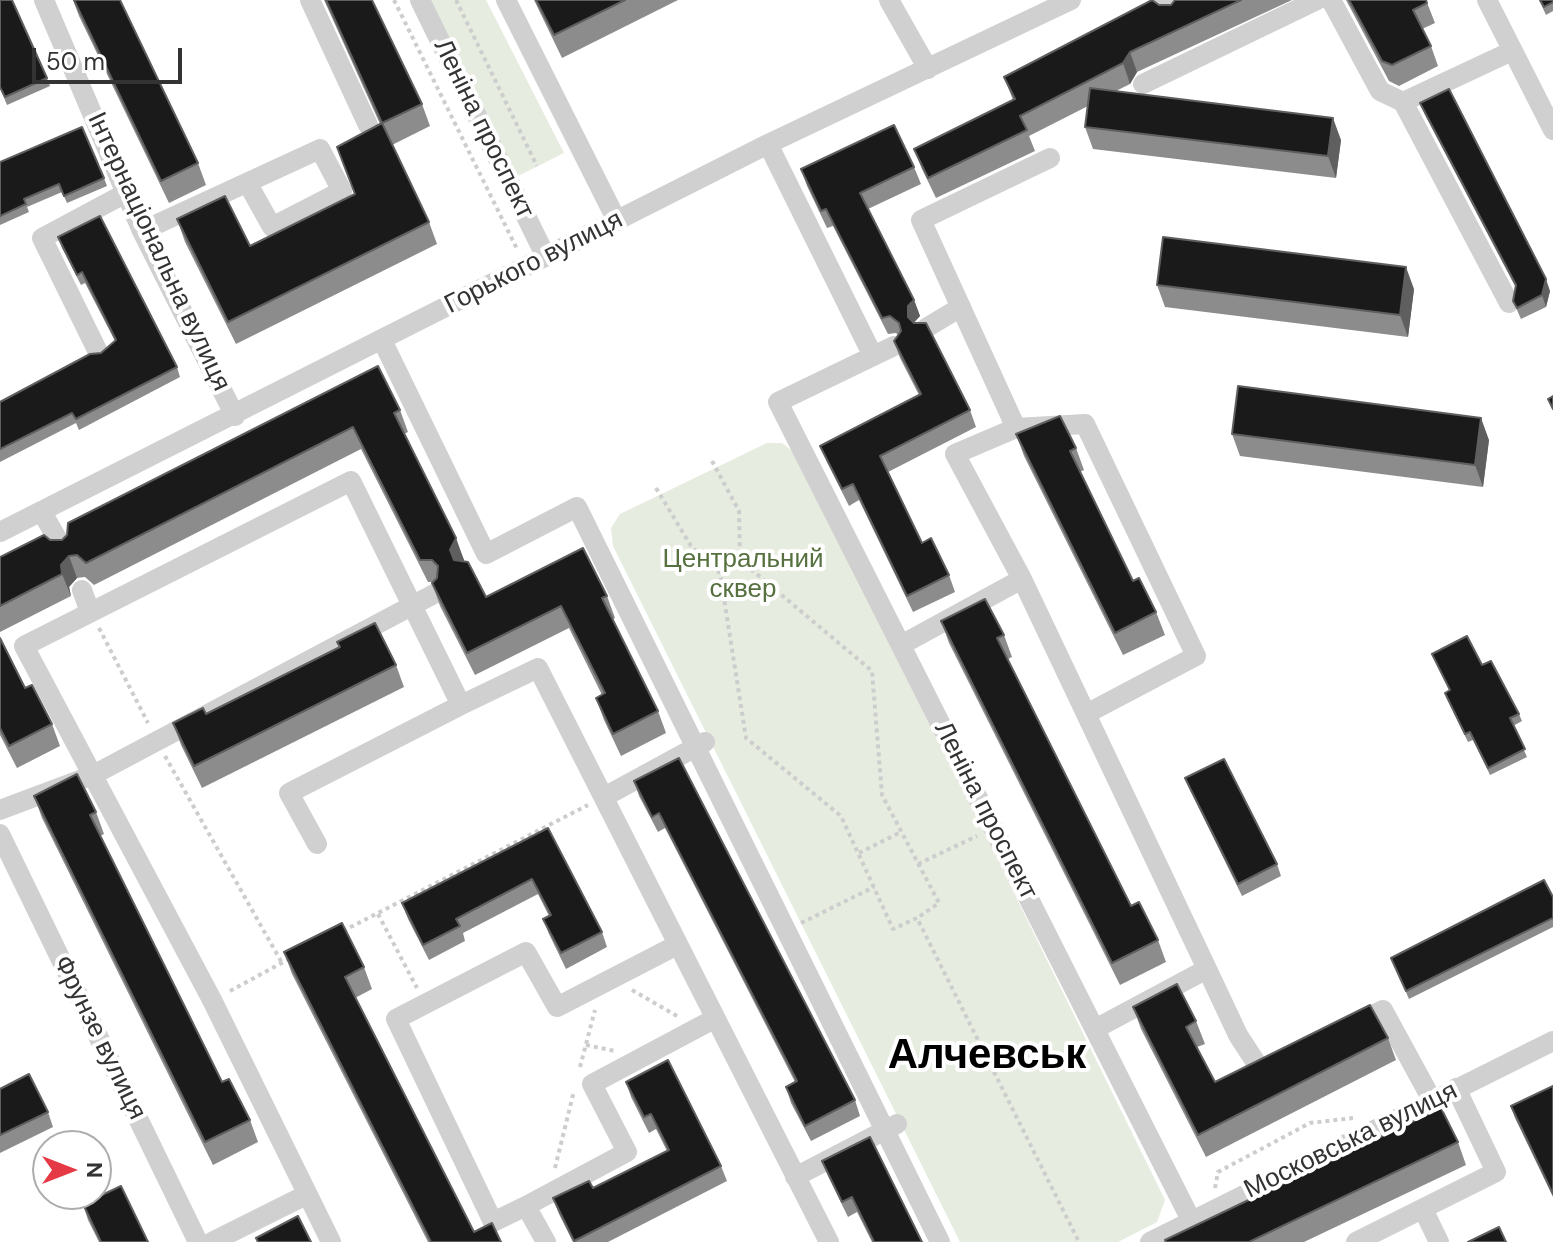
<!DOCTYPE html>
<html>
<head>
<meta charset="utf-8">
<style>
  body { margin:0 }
  #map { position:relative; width:1553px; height:1242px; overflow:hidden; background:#fff; font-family:"DM Sans",sans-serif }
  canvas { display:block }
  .north { position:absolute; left:32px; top:1130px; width:80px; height:80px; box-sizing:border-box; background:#fff; border:2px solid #adadad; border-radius:50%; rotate:90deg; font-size:22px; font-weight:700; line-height:32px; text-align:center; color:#333 }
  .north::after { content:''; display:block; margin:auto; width:28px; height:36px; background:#e63946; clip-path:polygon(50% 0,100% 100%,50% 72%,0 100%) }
  .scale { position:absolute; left:32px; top:48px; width:150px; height:36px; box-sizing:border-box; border:4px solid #333; border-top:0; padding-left:10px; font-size:24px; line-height:28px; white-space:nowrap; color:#333; -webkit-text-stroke:6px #fff; paint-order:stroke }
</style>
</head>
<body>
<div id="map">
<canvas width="1553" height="1242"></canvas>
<div class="north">N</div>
<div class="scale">50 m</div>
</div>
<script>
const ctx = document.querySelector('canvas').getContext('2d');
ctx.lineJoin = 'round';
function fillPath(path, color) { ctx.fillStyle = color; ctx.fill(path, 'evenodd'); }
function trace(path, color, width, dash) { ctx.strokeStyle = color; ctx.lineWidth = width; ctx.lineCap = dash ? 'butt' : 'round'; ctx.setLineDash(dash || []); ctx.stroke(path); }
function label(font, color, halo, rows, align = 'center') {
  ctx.font = font + ' "DM Sans",sans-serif'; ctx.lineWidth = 8; ctx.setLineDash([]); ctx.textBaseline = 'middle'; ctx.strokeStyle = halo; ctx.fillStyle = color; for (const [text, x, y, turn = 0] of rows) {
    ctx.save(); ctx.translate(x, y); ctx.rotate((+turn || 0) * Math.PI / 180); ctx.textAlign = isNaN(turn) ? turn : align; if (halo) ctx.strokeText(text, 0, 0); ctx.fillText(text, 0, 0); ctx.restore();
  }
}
fillPath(new Path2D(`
  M427,0H486L564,153L516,177Z
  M767,443H782L799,456L1165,1200L1157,1222L1118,1242H960L613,546L611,528L620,514Z`), '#e6ecdf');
trace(new Path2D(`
  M394,0L517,249
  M456,0L537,166
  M712,461L739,511L740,560L872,671L882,795L939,903L917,918
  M656,488L691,546L720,573L746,738L841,816L893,929L917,918L1079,1242
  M720,573L740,560
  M99,628L148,723
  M165,756L282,963
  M859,853L901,832
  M918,864L977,836
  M378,914L417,988
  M801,923L874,887
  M343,931L588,805
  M632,990L677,1016
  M230,991L289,959
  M586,1045L615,1051
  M580,1067L595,1010
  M555,1168L574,1091
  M1215,1188L1218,1172L1310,1123L1353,1118`), '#cdcdcd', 4, [4, 4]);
trace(new Path2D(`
  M44,0L142,231L235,416
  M310,0L368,125
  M420,0L546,257
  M506,0L617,221
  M889,0L928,69
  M1163,0L1172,14
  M1331,0L1380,91L1403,102
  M1487,0L1553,130
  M1143,84L1317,0
  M768,144L873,356
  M1050,158L921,220L1016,428L955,454L1022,579L1207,969L1095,1029
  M142,231L320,149L342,191L272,227L248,184
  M1509,303L1403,102L1512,51
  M926,328L961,307
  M382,340L486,554L577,507L940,1242
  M894,346L778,402L1191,1220
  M98,352L42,238L126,193
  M1016,428L1085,424L1196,656L1086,714
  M42,512L64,551
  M0,532L768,144L1071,0
  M82,590L90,612
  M901,645L1022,579
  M604,797L705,742
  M0,810L93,775L434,594
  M0,834L198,1242
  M317,844L289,793L461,705
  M1207,969L1238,1035L1262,1072L1276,1065
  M1350,1026L1383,1010L1432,1100
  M795,1177L897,1124
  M526,1206L493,1222L396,1019L526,952L557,1007L677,945
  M1423,1209L1439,1242
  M212,1242L306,1195
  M331,1242L212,1000L24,646L351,481L461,705L538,668L829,1242
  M546,1242L526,1206L627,1152L592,1084L714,1019
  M1150,1242L1553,1041
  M1356,1242L1496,1172L1456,1088`), '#d0d0d0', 20);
fillPath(new Path2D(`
  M0,0L47,78L50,86L7,105L0,88Z
  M73,0H120L198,163L206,185L169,203L79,16Z
  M324,0H372L422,104L430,126L392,145L429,222L437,244L236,344L185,242L177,219L250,246L355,194L380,124Z
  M534,0H678L562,58Z
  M1175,0H1292L1137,72L1130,84L1116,91L1341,140L1336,178L1093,149L1085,127L1088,106L1029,136L1035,151L936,198L922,169L914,149L1013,100L1004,77L1159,5H1171Z
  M1346,0H1426L1435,23L1422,29L1431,46L1438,66L1399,86L1389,81Z
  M1539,0H1553V11L1546,15Z
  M1420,103L1550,291L1546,307L1521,319L1513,301L1516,288L1425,115Z
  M0,162L104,178L107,186L67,203L62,192L27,207L29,212L0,225Z
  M914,167L921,184L868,209L914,300L920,316L914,323L970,410L976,427L888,472L922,543L949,575L955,592L913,612L859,500L849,506L827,462L820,446L919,395L900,358L894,341L898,335L896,333L888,334L833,226L827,228L807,186L801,169Z
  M58,237L177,367L180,377L79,430L76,423L0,462V402L101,353L115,341L85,283L81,285L62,248Z
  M1157,285L1414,289L1408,337L1165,307Z
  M400,410L408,432L404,434L464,560V562L486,597L607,596L615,618L613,619L658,711L666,733L621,756L604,720L596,698L602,695L569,628L475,675L440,606L432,583L433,582H428L361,449L94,585L85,577L77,578L69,587L71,596L0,632V557L50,540H62L67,535Z
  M1016,434L1076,448L1084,470L1080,472L1133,581L1156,612L1165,635L1123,655L1024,456Z
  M1232,434L1489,440L1483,487L1240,456Z
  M941,621L1004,635L1012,657L1008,659L1131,906L1158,940L1166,962L1120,985L949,643Z
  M0,638L25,688L52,724L60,746L17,768L0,735Z
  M337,642L396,665L404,687L202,788L181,745L173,723L206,714L339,647Z
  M1432,654L1482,665L1519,714L1522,721L1513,726L1527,757L1490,775L1473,740L1468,742L1448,701L1445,693L1450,691Z
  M679,758L855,1100L860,1116L811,1141L791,1103L786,1087L795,1082L665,828L658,832L639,796L634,781Z
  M1185,778L1277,864L1281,876L1242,896L1190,790Z
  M34,796L96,812L104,834L100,836L222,1082L250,1120L258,1142L213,1165L42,818Z
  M548,828L602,932L607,947L566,969L549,934L543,919L549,916L538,894L463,933L465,941L429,960L408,919L402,903Z
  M1553,897V927L1409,999L1391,958Z
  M284,952L364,967L372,989L355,998L474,1232L501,1242H428L292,974Z
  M1133,1007L1196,1021L1205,1044L1197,1047L1215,1082L1388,1038L1396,1060L1206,1157L1141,1029Z
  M626,1082L721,1166L727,1181L608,1242H573L559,1214L553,1198L593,1188L667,1151L656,1129L649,1133L631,1097Z
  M1553,1086V1197L1515,1118L1511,1106Z
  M0,1089L48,1112L53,1127L0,1153Z
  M1458,1142L1466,1165L1304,1242H1166Z
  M822,1161L922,1242H872L857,1212L848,1217L828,1176Z
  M83,1204L148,1242H99L88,1220Z`), '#8c8c8c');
fillPath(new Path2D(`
  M1130,52L1137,72L1130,84L1123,63Z
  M1333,118L1341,140L1336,178L1328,156Z
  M1406,267L1414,289L1408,337L1400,315Z
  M1546,279L1550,291L1546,307L1542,295Z
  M914,300L920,316L914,322L908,317V306Z
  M1481,418L1489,440L1483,487L1475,465Z
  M456,538L464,560L458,572L450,550Z
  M69,556L77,578L69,587L71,596L62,574L61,565Z`), '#5f5f5f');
const building = new Path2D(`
  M0,0H12L47,78L5,97L0,87Z
  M74,0H120L198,163L161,181Z
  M326,0H372L422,104L382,123Z
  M536,0H625L554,35Z
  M1152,0L1159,5H1171L1175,0H1241L1130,52L1123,63L1020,116L1027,130L928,178L914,149L1015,99L1004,77Z
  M1349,0H1426L1427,3L1413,10L1431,46L1392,65L1382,61Z
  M1540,0H1553V2L1544,7Z
  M1090,88L1333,118L1328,156L1085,127Z
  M1449,89L1546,279L1542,295L1517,308L1513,301L1516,285L1420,103Z
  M382,123L429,222L228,322L177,219L225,196L250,246L355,194L337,147Z
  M894,125L914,167L860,193L914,300L908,306V317L914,323H926L970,410L880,456L922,543L931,538L949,575L907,596L853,484L842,489L820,446L921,394L894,341L901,331L899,323L890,316L882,318L826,209L821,211L801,169Z
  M82,127L104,178L64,196L59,184L24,199L26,204L0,216V162Z
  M100,216L177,367L76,419L72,413L0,449V402L90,354L101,353L116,340L82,272L77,275L58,237Z
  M1163,237L1406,267L1400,315L1157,285Z
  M378,366L400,410L394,413L456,538L450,550L454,560L468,562L486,597L583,548L607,596L602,598L658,711L613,734L596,698L605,693L561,606L467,653L432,583L437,578L438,566L432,560H420L353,427L86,563L77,555L69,556L61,565L62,574L0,606V557L44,535L50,540H62L67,535L68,523Z
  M1238,386L1481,418L1475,465L1232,434Z
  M1553,396V409L1548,399Z
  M1060,416L1076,448L1070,451L1133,581L1139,578L1156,612L1115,633L1016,434Z
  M985,599L1004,635L997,638L1131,906L1139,902L1158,940L1112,963L941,621Z
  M375,623L396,665L194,766L173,723L203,708L206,714L340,647L337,642Z
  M1467,636L1482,665L1491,661L1519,714L1510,718L1525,749L1488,768L1470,732L1465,734L1445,693L1450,690L1432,654Z
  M0,638L25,688L32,685L52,724L9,746L0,728Z
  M679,758L855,1100L805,1126L786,1087L797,1081L659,813L652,817L634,781Z
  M1224,759L1277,864L1238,884L1185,778Z
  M77,774L96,812L90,815L222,1082L229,1079L250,1120L205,1142L34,796Z
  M548,828L602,932L561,953L543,919L551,915L532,879L456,919L460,926L423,945L402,903Z
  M1544,880L1553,897V918L1406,991L1391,958Z
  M342,923L364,967L345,977L474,1232L492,1223L501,1242H431L284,952Z
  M1177,984L1196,1021L1186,1027L1215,1082L1370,1005L1388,1038L1198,1135L1133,1007Z
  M668,1060L721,1166L574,1241L553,1198L589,1181L593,1188L669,1150L651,1114L644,1117L626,1082Z
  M29,1074L48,1112L0,1135V1089Z
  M1553,1086V1194L1511,1106Z
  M1441,1108L1458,1142L1249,1242H1166L1165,1240Z
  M870,1137L922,1242H874L852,1197L842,1202L822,1161Z
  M121,1186L148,1242H101L83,1204Z
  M298,1216L311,1242H258L256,1238Z
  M1499,1227L1506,1242H1468Z`);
fillPath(building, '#1a1a1a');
trace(building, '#5f5f5f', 2);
label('26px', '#333', '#fff', [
  ["Леніна проспект",483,129,64],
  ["Інтернаціональна вулиця",158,252,65],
  ["Горького вулиця",534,263,-27],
  ["Леніна проспект",985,811,63],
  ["Фрунзе вулиця",99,1038,64],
  ["Московська вулиця",1351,1141,-26]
]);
label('26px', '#56703f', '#fff', [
  ["Центральний",743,560],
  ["сквер",743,590]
]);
label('bold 42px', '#000', '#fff', [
  ["Алчевськ",987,1057]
]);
</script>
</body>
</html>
